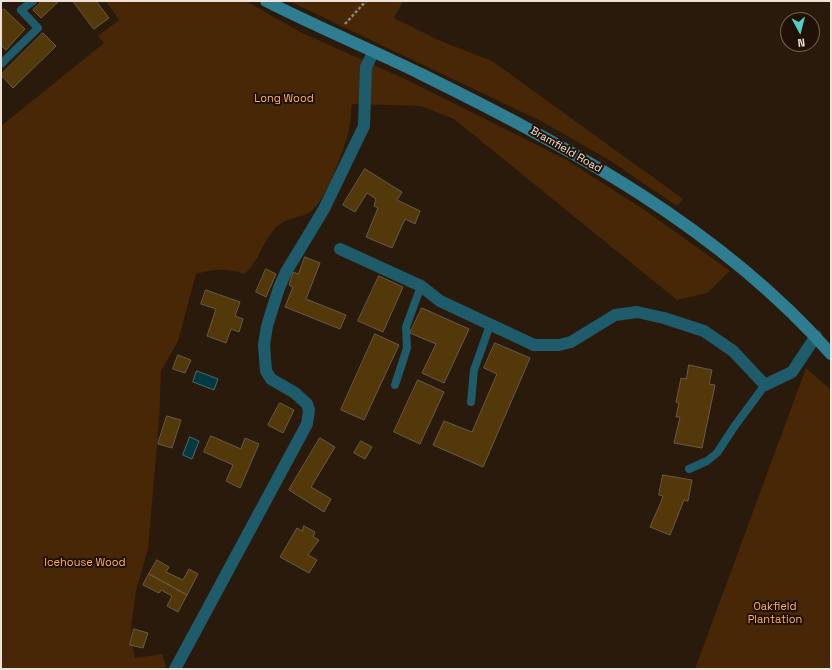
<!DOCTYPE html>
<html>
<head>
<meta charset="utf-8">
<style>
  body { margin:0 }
  #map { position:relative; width:832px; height:670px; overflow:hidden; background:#2a1a0c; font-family:"Space Grotesk",sans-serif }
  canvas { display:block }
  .frame { position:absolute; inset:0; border:2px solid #eee2d9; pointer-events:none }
  .north { position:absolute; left:780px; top:12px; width:40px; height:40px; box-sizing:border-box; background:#211104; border:1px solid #736559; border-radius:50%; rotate:173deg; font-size:11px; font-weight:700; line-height:16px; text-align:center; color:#eee2d9 }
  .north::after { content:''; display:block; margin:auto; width:14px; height:18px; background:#56cec4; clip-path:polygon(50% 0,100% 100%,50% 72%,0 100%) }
</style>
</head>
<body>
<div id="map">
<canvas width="832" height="670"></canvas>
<div class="frame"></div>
<div class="north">N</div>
</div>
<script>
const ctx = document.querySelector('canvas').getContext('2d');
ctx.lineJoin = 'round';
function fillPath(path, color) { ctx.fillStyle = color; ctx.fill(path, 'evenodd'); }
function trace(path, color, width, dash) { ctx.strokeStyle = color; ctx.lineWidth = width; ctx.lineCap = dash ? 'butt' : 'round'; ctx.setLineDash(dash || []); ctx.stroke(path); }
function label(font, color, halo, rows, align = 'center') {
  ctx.font = font + ' "Space Grotesk",sans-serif'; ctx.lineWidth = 4; ctx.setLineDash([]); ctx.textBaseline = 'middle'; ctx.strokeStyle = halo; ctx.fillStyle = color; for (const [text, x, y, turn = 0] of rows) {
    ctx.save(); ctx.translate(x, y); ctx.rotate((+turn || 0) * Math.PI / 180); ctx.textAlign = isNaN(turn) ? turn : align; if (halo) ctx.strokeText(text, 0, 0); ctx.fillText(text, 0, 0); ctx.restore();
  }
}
fillPath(new Path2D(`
  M106,1H246L300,32L405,79L565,159L646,211L730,271L707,293L677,300L454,119L421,106L352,104C351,112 351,121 349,129C345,147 326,202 310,212C299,219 283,217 273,231C261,245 259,262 244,274C227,268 213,269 196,274L178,341L161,371L159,421L148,549L136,591L132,620L131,638L135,658L162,654L166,666L165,669H1V126L104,43L98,36L119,20Z
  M289,1H403L394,18L438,40L492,61L683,199L677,206L611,161L541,121Z
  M806,368L831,390V669H695Z`), '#482706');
const water = new Path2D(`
  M197,371L218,379L214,390L193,382Z
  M190,437L199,441L192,459L183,455Z`);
fillPath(water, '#033940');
trace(water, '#4a6c6e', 1);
const building = new Path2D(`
  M42,1H59L41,18L33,10Z
  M73,1H96L109,18L94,29Z
  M4,9L25,29L6,50L1,45V12Z
  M43,33L56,46L13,88L1,75Z
  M365,169L402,192L397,200L420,211L415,224L405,219L392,248L366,237L378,208L374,206L376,199L367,193L355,212L343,205Z
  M305,257L320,263L306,299L346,315L340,329L285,307L293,287L289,285L293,272L298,274Z
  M266,269L276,274L266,297L256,292Z
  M379,276L403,287L383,332L358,321Z
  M206,290L240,302L235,316L243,319L239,332L231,329L226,343L207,336L216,309L201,304Z
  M422,308L469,329L444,383L422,373L436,344L410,333Z
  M375,334L399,345L364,420L341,410Z
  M495,343L530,358L483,467L433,445L444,421L472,432L497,374L484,368Z
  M178,355L191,360L185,373L173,369Z
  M689,365L712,370L709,384L715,385L702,448L674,443L680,417H676L679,403L676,402L681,378L686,379Z
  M418,380L444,392L420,444L394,432Z
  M280,403L294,410L283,433L268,425Z
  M167,416L181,420L172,448L158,444Z
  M211,436L241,449L245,438L259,444L240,488L226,481L233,465L204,452Z
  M320,438L335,447L311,487L331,499L324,512L289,490Z
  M361,441L372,447L365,459L354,453Z
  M663,475L692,480L688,501L684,500L670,535L650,527L661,502L663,496L659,495Z
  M304,526L315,532L313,537L319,540L308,555L317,560L309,573L280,557L297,528L302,531Z
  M157,560L169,567L166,572L183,580L189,569L198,574L187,595L149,574Z
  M149,574L187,595L178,612L167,606L172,596L161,590L159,593L143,585Z
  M134,629L148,633L143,648L130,645Z`);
fillPath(building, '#533809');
trace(building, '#695b47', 1);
trace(new Path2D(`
  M345,24L366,1`), '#918377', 2.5, [3, 2]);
trace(new Path2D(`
  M1,64L38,28L21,10L33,1
  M395,385L407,348L406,327L421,286
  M471,402L474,370L490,325
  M689,469L707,461L717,453L734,427L765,385`), '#1e5c6c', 8);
trace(new Path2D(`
  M340,249L421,286L440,301L534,345H559L571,342L615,315L637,312L664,318L704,331L733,351L765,385L792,372L816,336
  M175,669L307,424L309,410L307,404L295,393L271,379L266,371L264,345L267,326L279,288L286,272L324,209L364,126L366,67L373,53`), '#1e5c6c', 12);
trace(new Path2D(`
  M266,1C317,27 370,49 421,74C570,147 720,228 831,354`), '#2f7d91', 12);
label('11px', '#faaf70', '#211104', [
  ["Long Wood",284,99],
  ["Icehouse Wood",85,563],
  ["Oakfield",775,607],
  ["Plantation",775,620]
]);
label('11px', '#eee2d9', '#211104', [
  ["Bramfield Road",566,150,30]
]);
</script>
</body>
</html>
